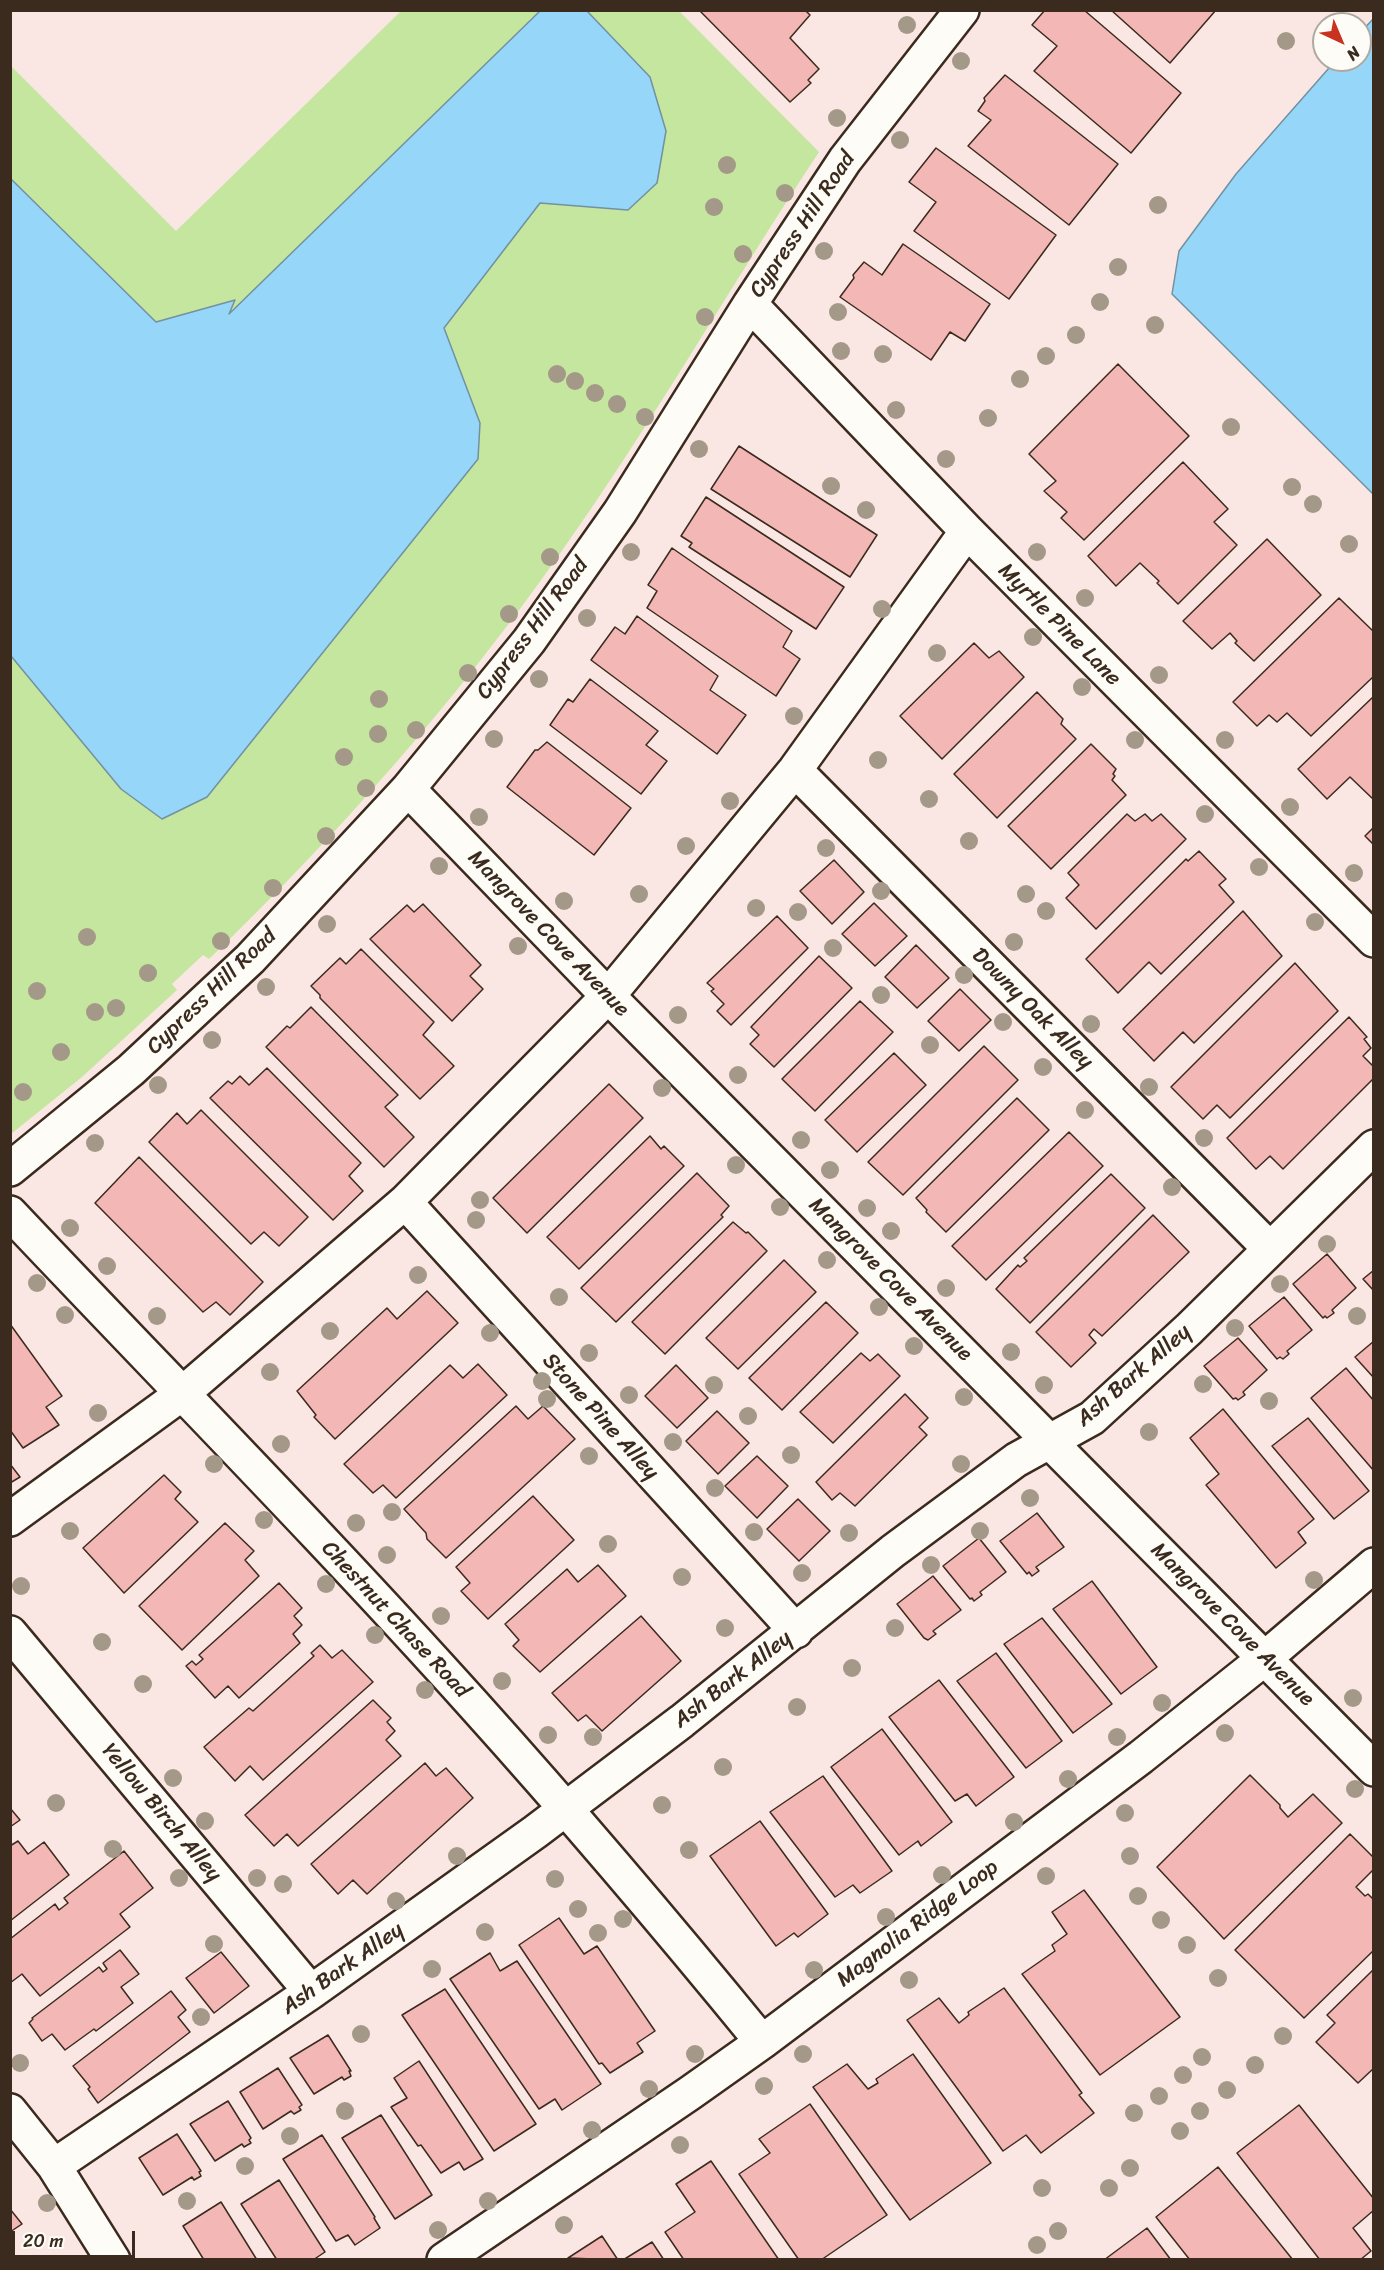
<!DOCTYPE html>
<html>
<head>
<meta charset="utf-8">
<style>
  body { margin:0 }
  #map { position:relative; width:1384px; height:2270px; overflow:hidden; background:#fae7e3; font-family:Sriracha,sans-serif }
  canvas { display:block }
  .frame { position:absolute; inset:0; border:12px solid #3b2a1e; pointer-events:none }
  .north { position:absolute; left:1312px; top:12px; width:60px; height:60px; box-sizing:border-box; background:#fdfcf7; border:2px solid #afa8a0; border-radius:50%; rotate:136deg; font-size:16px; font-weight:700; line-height:24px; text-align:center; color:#3b2a1e }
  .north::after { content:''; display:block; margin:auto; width:21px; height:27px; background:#c8321e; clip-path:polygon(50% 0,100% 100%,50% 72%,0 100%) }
  .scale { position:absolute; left:12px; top:2231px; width:123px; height:27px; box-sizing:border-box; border:3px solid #3b2a1e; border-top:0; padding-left:8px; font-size:18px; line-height:21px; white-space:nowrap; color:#3b2a1e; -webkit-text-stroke:4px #fdfcf7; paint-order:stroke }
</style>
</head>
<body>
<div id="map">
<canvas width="1384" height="2270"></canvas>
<div class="frame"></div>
<div class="north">N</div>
<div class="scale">20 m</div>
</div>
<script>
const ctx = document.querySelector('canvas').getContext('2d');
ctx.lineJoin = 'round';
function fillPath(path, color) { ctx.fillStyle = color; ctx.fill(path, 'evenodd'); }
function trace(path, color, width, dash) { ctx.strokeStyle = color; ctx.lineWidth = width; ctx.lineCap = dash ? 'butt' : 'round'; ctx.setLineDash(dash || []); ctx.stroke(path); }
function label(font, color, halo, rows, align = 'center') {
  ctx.font = font + ' Sriracha,sans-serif'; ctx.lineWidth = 4.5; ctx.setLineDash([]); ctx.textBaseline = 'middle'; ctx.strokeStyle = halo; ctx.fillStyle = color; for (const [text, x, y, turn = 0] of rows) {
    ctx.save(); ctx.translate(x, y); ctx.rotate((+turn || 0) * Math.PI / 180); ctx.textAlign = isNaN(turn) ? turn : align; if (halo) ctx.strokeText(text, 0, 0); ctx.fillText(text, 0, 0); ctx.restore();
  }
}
fillPath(new Path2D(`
  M401,11H679L819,152C731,285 652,424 559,555C456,701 338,835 209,959L203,955L172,984L177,990L82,1077L11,1134L10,65L176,231Z`), '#c4e69f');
const water = new Path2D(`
  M540,11H587L650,77L666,131L657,183L628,210L540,203L444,328L480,423L478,459L207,797L162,819L121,789L11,656V179L156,322L235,300L229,314Z
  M1373,19V494L1172,294L1179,251L1236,174L1336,60H1360V33Z`);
fillPath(water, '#96d6f8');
trace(water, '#7291a1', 1.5);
const building = new Path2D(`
  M699,10H805L810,15L790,38L819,69L808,80L811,83L790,102Z
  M1045,10H1084L1181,93L1131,153L1034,71L1057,46L1032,25Z
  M1111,10H1216L1170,63Z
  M1005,75L1118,164L1069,225L968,146L991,120L978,111L985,101L984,98Z
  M936,148L1056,235L1009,299L914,231L936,202L909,182Z
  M903,244L990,304L965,341L950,332L931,360L840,297L854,278L853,275L864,262L882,275Z
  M1118,364L1189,436L1084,540L1061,518L1067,512L1044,491L1056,481L1029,454Z
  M739,446L877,535L850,577L711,489Z
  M1183,462L1228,509L1214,522L1237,545L1178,604L1157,583L1159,581L1140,563L1116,586L1088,556Z
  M706,497L844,587L816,629L689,547L692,543L681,536Z
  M1267,539L1321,595L1254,661L1235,643L1237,641L1230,633L1212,649L1183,621Z
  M672,548L792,631L783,647L800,659L776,696L647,608L657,591L648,585Z
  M1339,598L1374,632V676L1311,736L1287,713L1277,722L1269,715L1257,726L1233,702Z
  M637,616L718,676L710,690L746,715L717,754L591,660L615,627L625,634Z
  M974,643L989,658L999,651L1024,677L942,759L900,716Z
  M590,679L658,731L646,745L667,761L641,794L550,725L568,699L573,702Z
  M1037,692L1063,719L1061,724L1076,739L997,818L954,774Z
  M1374,696V800L1350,777L1327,799L1298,769Z
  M547,742L631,808L594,855L507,787L535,750H538Z
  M1091,744L1116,769L1113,774L1115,776L1112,780L1126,795L1051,869L1008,826Z
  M1127,814L1135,821L1145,814L1152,821L1161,814L1186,839L1096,929L1066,898L1079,885L1068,873Z
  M1374,827V845L1365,836Z
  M1199,851L1226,879L1219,885L1234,902L1161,974L1149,962L1118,993L1086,959L1186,859L1188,861Z
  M834,860L864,892L832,924L800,891Z
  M874,903L907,936L875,966L842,934Z
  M423,904L481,965L470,976L483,989L452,1021L370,939L407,905L414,912Z
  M1243,911L1282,956L1194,1043L1183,1032L1154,1061L1123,1029Z
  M777,916L808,948L731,1025L717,1011L724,1004L711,991L714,989L707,983Z
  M916,945L949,978L917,1008L885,977Z
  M361,949L434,1022L423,1035L454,1066L420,1099L320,998V995L311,986L340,958L346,964Z
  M819,956L852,988L774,1067L750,1044L759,1035L751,1027Z
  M1295,963L1338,1011L1230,1118L1217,1105L1203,1119L1171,1087Z
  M960,989L991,1020L959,1051L928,1021Z
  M860,1001L893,1032L815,1111L782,1079Z
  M311,1007L398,1095L385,1107L414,1137L384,1167L266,1047L287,1026L290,1028Z
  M1349,1017L1367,1037L1364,1039L1371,1048L1363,1056L1374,1067V1078L1283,1169L1270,1156L1256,1169L1227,1138Z
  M984,1046L1018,1080L903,1195L868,1162Z
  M894,1053L926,1085L857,1152L825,1120Z
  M267,1068L361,1163L349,1176L363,1191L333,1220L210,1098L228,1081L232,1084L240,1076L249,1085Z
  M609,1084L643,1118L527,1233L493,1198Z
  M1017,1098L1049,1130L946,1232L926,1212L927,1210L916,1198Z
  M201,1110L308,1217L279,1246L264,1232L251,1244L149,1142L177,1113L187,1124Z
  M1069,1132L1103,1166L986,1280L952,1246Z
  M650,1136L661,1149L664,1146L684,1166L579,1269L547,1237Z
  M139,1157L263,1282L230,1315L216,1302L203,1312L95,1203Z
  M697,1173L729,1206L721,1215L723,1217L616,1322L581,1288Z
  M1111,1174L1145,1208L1030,1323L996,1289L1018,1265L1020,1267L1027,1261L1024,1258Z
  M1153,1215L1189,1252L1102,1336L1094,1329L1089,1335L1096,1343L1071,1367L1036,1332Z
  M733,1222L746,1233L748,1232L767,1251L665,1354L632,1322Z
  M1327,1254L1356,1288L1332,1310L1334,1313L1327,1318L1325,1316L1323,1318L1293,1284Z
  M784,1260L816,1292L738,1369L706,1338Z
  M1374,1270V1291L1363,1279Z
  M427,1291L458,1323L335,1439L314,1417L316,1415L297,1391L387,1308L397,1319Z
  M1284,1297L1312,1330L1287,1351L1289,1354L1283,1359L1280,1357L1277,1359L1249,1326Z
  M826,1302L858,1333L782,1410L749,1378Z
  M10,1324L62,1396L46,1407L59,1425L23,1448L10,1430Z
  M1238,1338L1267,1370L1243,1392L1245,1395L1238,1400L1236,1398L1233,1399L1204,1366Z
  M1374,1341V1378L1355,1357Z
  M861,1353L870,1361L878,1354L900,1376L833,1443L800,1412Z
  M478,1364L507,1395L396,1498L383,1485L373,1493L344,1464L450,1365L463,1378Z
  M676,1365L708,1398L677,1428L645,1396Z
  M1346,1368L1374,1401V1471L1311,1398Z
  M905,1394L928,1418L919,1427L927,1435L855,1506L840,1493L832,1500L816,1482Z
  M516,1406L528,1419L543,1406L575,1439L446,1558L427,1539L426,1533L404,1509Z
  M1223,1409L1314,1519L1298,1532L1306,1543L1276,1568L1206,1485L1219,1474L1190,1438Z
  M717,1411L749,1443L718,1474L686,1441Z
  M1308,1418L1369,1491L1334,1519L1272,1446Z
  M757,1456L788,1486L757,1518L725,1486Z
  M10,1464L20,1477L10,1483Z
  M164,1475L181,1492L175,1499L198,1522L124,1593L83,1548Z
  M533,1496L574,1540L488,1619L461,1591L470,1583L456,1567Z
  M798,1499L830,1531L799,1561L767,1529Z
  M1037,1513L1064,1547L1036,1567L1039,1571L1032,1576L1029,1572L1027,1574L1000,1541Z
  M225,1523L254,1551L245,1560L259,1576L182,1650L139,1606Z
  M979,1538L1006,1572L980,1592L982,1595L974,1601L972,1598L970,1599L943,1566Z
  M598,1565L626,1596L540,1672L513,1646L519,1640L505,1624L567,1569L578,1582Z
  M933,1576L961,1610L933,1631L936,1634L928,1640L924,1638L897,1604Z
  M1092,1581L1157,1667L1121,1694L1053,1609Z
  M279,1583L302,1608L294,1616L302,1625L293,1634L300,1643L239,1698L228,1686L215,1698L186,1666L192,1661L196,1665L203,1659L199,1655Z
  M641,1616L681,1661L602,1731L586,1715L578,1721L552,1693Z
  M1042,1618L1112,1704L1073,1733L1004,1644Z
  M320,1645L332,1658L342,1650L373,1682L263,1780L250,1766L235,1781L204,1747L249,1708L253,1711L314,1656L311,1653Z
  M996,1653L1062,1741L1026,1768L957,1681Z
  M939,1680L1014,1777L976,1806L967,1794L955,1801L889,1717Z
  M373,1700L391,1718L387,1722L395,1731L386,1740L401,1756L298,1846L287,1834L274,1846L245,1815Z
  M882,1729L952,1822L921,1846L918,1841L899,1855L831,1767Z
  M425,1763L436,1776L446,1768L473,1798L367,1894L353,1880L338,1894L311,1864Z
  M1250,1775L1280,1805V1808L1288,1817L1313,1794L1342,1823L1224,1939L1157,1867Z
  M823,1776L892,1871L860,1893L853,1885L835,1897L770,1812Z
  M10,1808L20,1820L10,1827Z
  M760,1821L828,1914L798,1937L794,1933L776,1946L710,1856Z
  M1350,1834L1374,1858V1869L1356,1887L1365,1896L1368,1894L1374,1900V1950L1304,2018L1235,1950Z
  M18,1841L28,1854L44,1842L69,1875L10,1921V1846Z
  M124,1851L153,1888L120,1914L130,1927L40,1996L22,1974L10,1983V1939L55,1904L59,1910L68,1903L64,1898Z
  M1084,1890L1180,2017L1100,2075L1022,1974L1055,1951L1052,1945L1067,1934L1052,1912Z
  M559,1918L584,1954L597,1946L655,2031L637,2043L643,2052L610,2073L602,2063L599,2064L519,1945Z
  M120,1950L139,1974L121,1987L133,2003L96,2031L94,2029L65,2050L52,2034L42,2041L29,2023L33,2019L32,2018L99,1967L103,1972L107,1969L103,1963Z
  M221,1952L249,1986L214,2013L186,1978Z
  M490,1953L500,1971L517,1961L601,2084L562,2110L555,2099L539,2109L450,1979Z
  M1374,1969V2068L1358,2083L1316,2042L1335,2023L1327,2015Z
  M1004,1988L1082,2093L1079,2095L1094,2113L1041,2153L1026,2135L1003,2151L907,2020L939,1998L959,2023L969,2015L968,2012Z
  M445,1989L536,2124L494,2151L402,2015Z
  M171,1991L186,2010L178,2017L190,2032L98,2103L88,2089L90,2087L73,2066Z
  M328,2035L351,2071H349L351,2076L344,2080L342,2077L314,2094L290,2058Z
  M913,2054L991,2163L910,2220L813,2087L847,2064L868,2089L878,2083L876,2079Z
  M419,2061L483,2159L464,2170L459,2162L441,2173L421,2145L418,2146L391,2107L407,2098L394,2078Z
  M278,2068L302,2105L299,2107L301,2110L294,2114L291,2111L263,2129L240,2092Z
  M228,2101L251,2138L249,2140L251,2143L244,2147L242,2144L215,2161L190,2124Z
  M810,2104L887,2215L821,2260H799L739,2174L770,2153L759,2139Z
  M1299,2105L1374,2199V2210L1353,2228L1371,2251L1360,2260H1320L1237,2153Z
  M381,2115L432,2195L395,2219L342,2138Z
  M177,2134L201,2171L199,2172L201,2176L194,2180L192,2177L163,2195L139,2158Z
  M322,2135L375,2217L374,2218L380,2228L355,2245L348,2235L336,2241L283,2159Z
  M711,2161L779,2260H684L665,2232L695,2212L676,2184Z
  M1218,2167L1293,2260H1190L1156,2217Z
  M279,2180L325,2252L313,2260H277L241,2204Z
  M221,2202L257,2260H204L183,2226Z
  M10,2209L22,2224L10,2232Z
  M1147,2228L1171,2260H1104Z
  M602,2236L618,2260L568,2258Z
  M652,2242L664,2260H623Z`);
fillPath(building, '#f3b7b5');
trace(building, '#3b2a1e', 1.5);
const minor = new Path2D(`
  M750,304L967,531L1374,940
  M795,770L1269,1248
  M408,789L608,996L1374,1769
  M10,1169L131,1070L250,959L408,789L529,641L620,512L750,304L845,160L962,10
  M405,1202L796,1631
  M10,1213C165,1377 323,1537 473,1704C572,1814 668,1927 762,2042
  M10,1519L183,1393L405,1202L608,996L795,770L967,531
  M10,1633L311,1992
  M10,2111L54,2166L113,2260
  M54,2166L311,1992L535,1832L682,1721L893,1551L1016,1460L1092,1418L1189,1329L1374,1147
  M444,2260L690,2093L762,2042L1141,1757L1264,1659L1374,1565`);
trace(minor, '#3b2a1e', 38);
trace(minor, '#fdfcf7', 33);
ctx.fillStyle = '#a49988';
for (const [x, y] of [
  [907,25],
  [1286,41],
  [961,61],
  [837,118],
  [900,140],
  [727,165],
  [785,193],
  [1158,205],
  [714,207],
  [824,251],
  [743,254],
  [1118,267],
  [1100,302],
  [838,312],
  [705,317],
  [1155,325],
  [1076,335],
  [841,351],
  [883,354],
  [1046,356],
  [557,374],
  [1020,379],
  [575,381],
  [595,393],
  [617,404],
  [896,410],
  [645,417],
  [988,418],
  [1231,427],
  [699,449],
  [946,459],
  [831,486],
  [1292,487],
  [1313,504],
  [866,510],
  [1349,544],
  [631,552],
  [1037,552],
  [550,557],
  [1085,598],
  [882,609],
  [509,614],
  [587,618],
  [1033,637],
  [937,653],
  [468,673],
  [1159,675],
  [539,679],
  [1082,687],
  [379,699],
  [794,716],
  [416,730],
  [378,734],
  [494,739],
  [1135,740],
  [1225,740],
  [344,757],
  [878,760],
  [366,788],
  [929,799],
  [730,801],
  [1290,807],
  [1205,814],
  [479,817],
  [326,836],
  [969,841],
  [686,846],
  [826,848],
  [439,866],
  [1259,867],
  [1354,873],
  [273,888],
  [881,891],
  [639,894],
  [1026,894],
  [564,901],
  [756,908],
  [1046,911],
  [798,912],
  [1315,922],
  [327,924],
  [87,937],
  [221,941],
  [1014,942],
  [518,946],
  [833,948],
  [148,973],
  [964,975],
  [266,987],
  [37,991],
  [881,995],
  [116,1008],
  [95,1012],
  [678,1015],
  [1003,1022],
  [1091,1024],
  [212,1040],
  [930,1045],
  [61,1052],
  [1043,1067],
  [738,1075],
  [158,1085],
  [1149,1087],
  [662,1088],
  [23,1092],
  [1085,1110],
  [1204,1138],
  [801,1140],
  [95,1143],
  [736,1165],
  [830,1170],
  [1172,1187],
  [480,1200],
  [780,1207],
  [867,1208],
  [476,1220],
  [70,1228],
  [891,1231],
  [1327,1244],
  [827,1260],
  [107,1266],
  [418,1275],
  [37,1283],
  [1280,1284],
  [946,1288],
  [559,1297],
  [879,1307],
  [65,1315],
  [157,1316],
  [1357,1316],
  [1235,1328],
  [330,1331],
  [490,1333],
  [914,1346],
  [1011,1352],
  [589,1353],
  [270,1372],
  [542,1381],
  [1203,1384],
  [714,1385],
  [1044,1385],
  [629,1395],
  [964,1397],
  [547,1399],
  [1269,1401],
  [98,1413],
  [748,1416],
  [1149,1432],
  [673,1442],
  [281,1444],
  [791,1455],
  [589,1456],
  [214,1464],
  [961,1464],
  [715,1488],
  [1030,1498],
  [392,1512],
  [264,1520],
  [356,1523],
  [70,1531],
  [980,1531],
  [754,1532],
  [849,1533],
  [608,1544],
  [387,1555],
  [931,1565],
  [802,1573],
  [682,1577],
  [1314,1580],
  [326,1584],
  [21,1586],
  [441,1616],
  [725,1628],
  [895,1628],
  [375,1635],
  [102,1642],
  [852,1668],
  [502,1681],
  [143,1684],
  [425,1690],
  [1353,1698],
  [1162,1703],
  [797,1707],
  [1225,1733],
  [548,1735],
  [593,1737],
  [1117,1737],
  [723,1767],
  [173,1778],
  [1068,1779],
  [1355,1789],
  [56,1803],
  [662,1805],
  [1125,1813],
  [205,1821],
  [1014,1822],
  [113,1849],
  [689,1850],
  [457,1856],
  [1130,1856],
  [942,1875],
  [1046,1876],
  [179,1878],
  [257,1878],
  [555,1879],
  [283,1884],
  [1138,1896],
  [396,1901],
  [578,1909],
  [886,1917],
  [623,1919],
  [1161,1920],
  [485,1932],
  [598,1933],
  [214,1944],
  [1187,1945],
  [432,1969],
  [814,1970],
  [1218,1978],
  [909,1980],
  [201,2017],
  [361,2034],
  [1283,2036],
  [695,2054],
  [803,2054],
  [1202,2057],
  [20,2063],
  [1255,2065],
  [1183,2075],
  [764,2086],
  [649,2089],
  [1227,2090],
  [1159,2096],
  [345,2111],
  [1200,2111],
  [1134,2113],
  [592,2130],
  [1180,2131],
  [290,2136],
  [680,2145],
  [245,2166],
  [1130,2168],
  [1042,2188],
  [1109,2188],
  [187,2201],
  [488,2201],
  [47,2203],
  [564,2225],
  [438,2230],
  [1058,2231],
  [1037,2245]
]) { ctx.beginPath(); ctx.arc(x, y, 9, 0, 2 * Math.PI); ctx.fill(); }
label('22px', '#3b2a1e', '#fdfcf7', [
  ["Cypress Hill Road",803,225,-56],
  ["Myrtle Pine Lane",1059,625,45],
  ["Cypress Hill Road",533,629,-53],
  ["Mangrove Cove Avenue",548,934,46],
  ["Cypress Hill Road",212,992,-44],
  ["Downy Oak Alley",1032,1009,45],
  ["Mangrove Cove Avenue",890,1280,45],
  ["Ash Bark Alley",1134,1376,-41],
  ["Stone Pine Alley",600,1417,48],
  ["Chestnut Chase Road",395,1620,47],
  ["Mangrove Cove Avenue",1232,1625,45],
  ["Ash Bark Alley",733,1680,-38],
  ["Yellow Birch Alley",161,1813,50],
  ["Magnolia Ridge Loop",918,1924,-37],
  ["Ash Bark Alley",343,1969,-35]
]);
</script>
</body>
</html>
